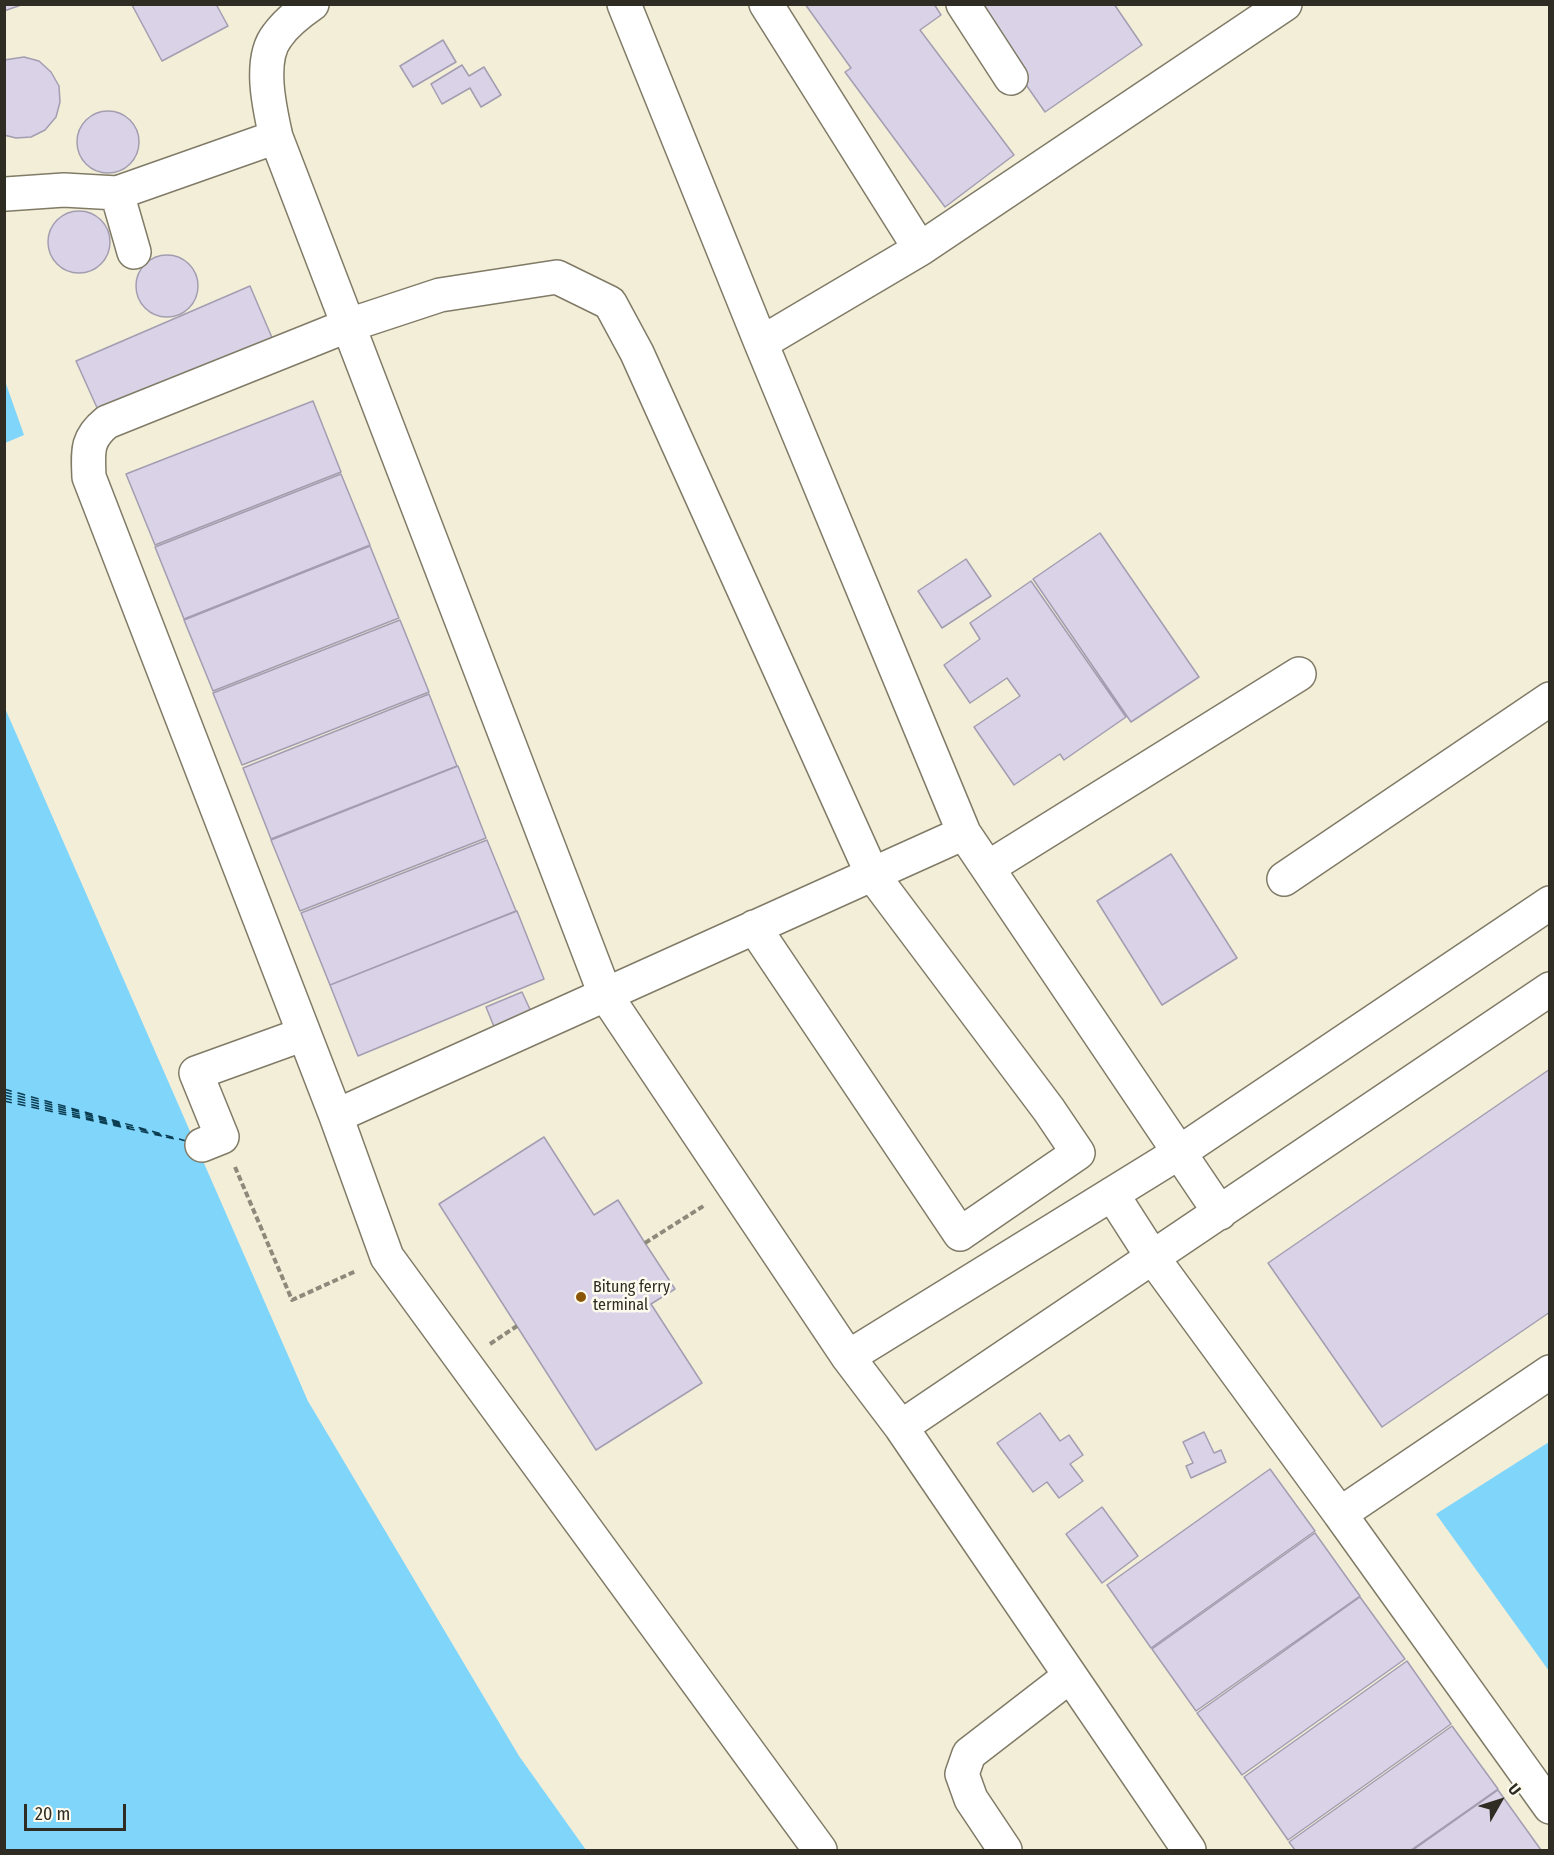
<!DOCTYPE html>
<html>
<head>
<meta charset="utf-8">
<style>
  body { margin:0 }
  #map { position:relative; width:1554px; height:1855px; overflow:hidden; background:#f3eed8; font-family:"Fira Sans Condensed",sans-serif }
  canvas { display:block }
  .frame { position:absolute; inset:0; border:6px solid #2e2c23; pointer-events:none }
  .north { position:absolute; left:1470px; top:1771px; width:60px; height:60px; -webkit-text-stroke:4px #fefbee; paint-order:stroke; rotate:51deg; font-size:16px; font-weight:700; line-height:24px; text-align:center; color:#2e2c23 }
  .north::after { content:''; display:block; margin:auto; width:21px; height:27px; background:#2e2c23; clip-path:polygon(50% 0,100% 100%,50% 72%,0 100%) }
  .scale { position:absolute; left:24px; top:1804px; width:102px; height:27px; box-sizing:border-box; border:3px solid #2e2c23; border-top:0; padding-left:8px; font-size:18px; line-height:21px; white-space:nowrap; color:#2e2c23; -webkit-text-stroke:4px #fefbee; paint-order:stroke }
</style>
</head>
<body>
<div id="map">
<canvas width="1554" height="1855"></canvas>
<div class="frame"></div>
<div class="north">U</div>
<div class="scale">20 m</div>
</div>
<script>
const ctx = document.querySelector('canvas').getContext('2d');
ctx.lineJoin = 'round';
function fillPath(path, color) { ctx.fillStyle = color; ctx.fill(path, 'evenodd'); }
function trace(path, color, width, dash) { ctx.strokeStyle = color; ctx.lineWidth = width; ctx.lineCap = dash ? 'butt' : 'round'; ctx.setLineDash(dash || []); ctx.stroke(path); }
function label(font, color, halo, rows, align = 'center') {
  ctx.font = font + ' "Fira Sans Condensed",sans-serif'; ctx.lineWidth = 5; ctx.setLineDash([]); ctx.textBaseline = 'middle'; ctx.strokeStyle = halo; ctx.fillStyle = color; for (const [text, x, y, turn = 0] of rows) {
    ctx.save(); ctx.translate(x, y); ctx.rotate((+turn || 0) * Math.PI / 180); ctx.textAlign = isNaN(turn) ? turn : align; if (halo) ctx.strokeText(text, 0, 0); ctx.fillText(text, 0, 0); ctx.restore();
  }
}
fillPath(new Path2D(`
  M4,378L24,435L5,443H4Z
  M4,706L308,1401L519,1756L586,1850H5Z
  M1549,1442V1671L1436,1514Z`), '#80d5fb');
fillPath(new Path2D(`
  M233,1222L311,1400L363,1488L308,1401Z`), '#f3eed8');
trace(new Path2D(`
  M4,1089L186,1141
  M4,1092L120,1123
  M4,1095L166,1136
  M4,1098L129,1128
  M4,1101L166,1137
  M166,1137L179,1140`), '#0a3d51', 1.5, [8, 6]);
const building = new Path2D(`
  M4,4H24L4,11Z
  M216,4L228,26L162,61L132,5Z
  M805,4H934L941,15L920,30L1014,155L945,207L845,72L851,68Z
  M970,4H1114L1142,45L1045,112Z
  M443,40L456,62L413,87L400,66Z
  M24,57L39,61L51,72L59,86L60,102L56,117L45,130L31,137L16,138L4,135V60Z
  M462,65L469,76L484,67L501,95L481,107L470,88L442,104L431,84Z
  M77 142a31 31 0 1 1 62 0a31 31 0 1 1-62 0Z
  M48 242a31 31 0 1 1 62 0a31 31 0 1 1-62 0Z
  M136 286a31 31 0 1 1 62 0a31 31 0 1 1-62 0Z
  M250,286L276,347L103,421L76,361Z
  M313,401L341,472L155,545L126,474Z
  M341,474L370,545L184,619L155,547Z
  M1100,533L1199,677L1131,722L1033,579Z
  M370,546L399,618L213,691L184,620Z
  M966,559L991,596L942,628L918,591Z
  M1031,581L1126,717L1064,760L1060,754L1014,785L974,727L1020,696L1007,678L970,703L944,665L980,639L970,623Z
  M400,620L429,692L242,765L213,693Z
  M429,694L457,766L271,839L243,768Z
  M458,766L486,838L300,911L271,840Z
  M487,840L516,911L330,985L301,913Z
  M1171,854L1237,958L1162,1005L1097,901Z
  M517,911L544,979L358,1056L330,985Z
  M522,992L534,1018L497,1034L486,1007Z
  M1550,1069V1312L1382,1427L1268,1263Z
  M544,1137L594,1215L618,1200L645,1243L675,1289L651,1304L702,1383L596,1450L439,1204Z
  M1040,1413L1060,1441L1069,1435L1083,1455L1070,1464L1083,1481L1059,1498L1047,1482L1033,1492L997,1443Z
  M1204,1432L1214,1453L1221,1450L1226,1462L1191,1478L1186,1466L1193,1463L1183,1442Z
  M1270,1469L1315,1531L1151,1648L1107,1585Z
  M1102,1507L1138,1556L1102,1583L1066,1534Z
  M1315,1533L1360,1596L1196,1711L1152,1649Z
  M1360,1597L1405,1659L1242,1775L1197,1713Z
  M1407,1661L1451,1724L1288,1840L1244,1777Z
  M1452,1726L1498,1789L1411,1850H1295L1289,1842Z
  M1498,1790L1541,1850H1413Z`);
fillPath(building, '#dad3e8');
trace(building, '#a39db1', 1.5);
const minor = new Path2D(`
  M312,4C299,13 286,23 277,36C258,60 270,110 276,137L605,994L848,1357L901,1427L1189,1850
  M624,4L761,343L964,833L1220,1213
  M963,4L1011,78
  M6,194L64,190L117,193
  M920,249L1285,4
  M134,252L117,193L276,137
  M761,343L920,249L766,4
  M989,867L1299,674
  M1284,879L1550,699
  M754,927L960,1234L1078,1153L1049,1110L872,874L637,353L610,303L557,277L440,295L349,325L107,422C86,439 88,451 89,477L336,1116L387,1257L820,1850
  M336,1116L964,833
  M202,1145L222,1137L196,1073L304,1034
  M1112,1194L1153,1258L1340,1514
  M848,1357L1180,1152L1550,903
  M1550,1372L1340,1514L1550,1807
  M901,1427L1550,989
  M1005,1850L971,1799L962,1774L969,1754L1070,1676`);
trace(minor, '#807b67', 36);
trace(new Path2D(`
  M235,1167L292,1300L356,1271
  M645,1243L705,1205
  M490,1344L517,1326`), '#8e8a7b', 4, [6, 3]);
trace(minor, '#fff', 33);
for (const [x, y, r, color] of [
  [581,1297,6,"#8c5608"]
]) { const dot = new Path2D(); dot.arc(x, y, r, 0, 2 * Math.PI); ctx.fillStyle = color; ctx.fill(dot); trace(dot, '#fefbee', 2); }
label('16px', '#2e2c23', '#fefbee', [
  ["Bitung ferry",593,1288],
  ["terminal",593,1306]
], 'left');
</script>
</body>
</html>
